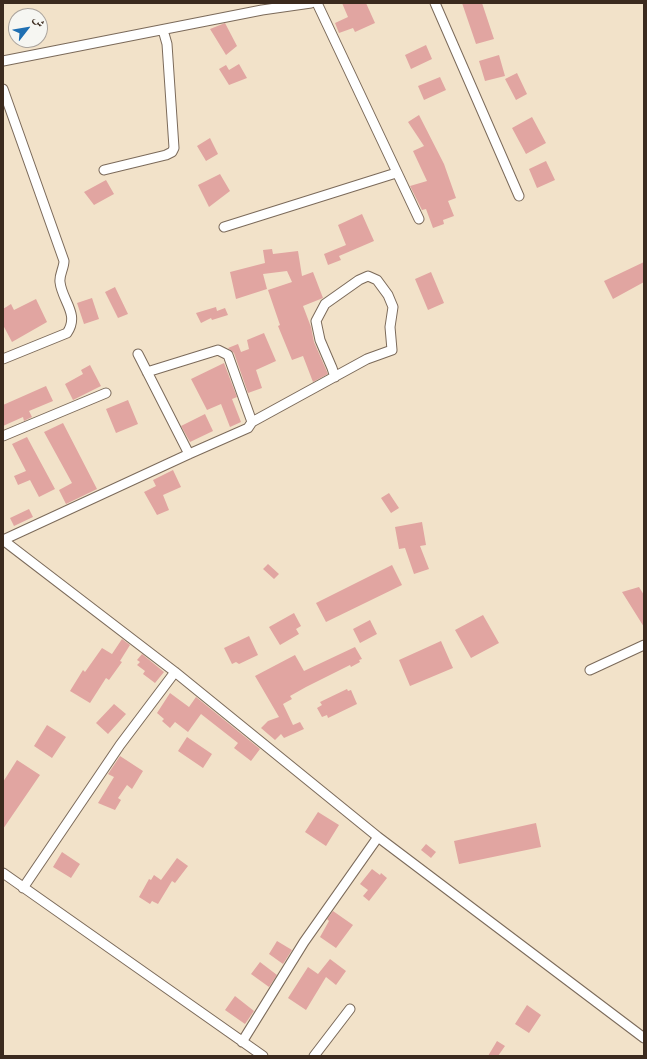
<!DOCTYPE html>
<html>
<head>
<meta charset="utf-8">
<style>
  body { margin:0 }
  #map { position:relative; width:647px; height:1059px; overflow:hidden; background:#f2e2c9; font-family:Vollkorn,Amiri,serif }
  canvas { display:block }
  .frame { position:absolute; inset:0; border:4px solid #3b2a1e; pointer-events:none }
  .north { position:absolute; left:8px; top:8px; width:40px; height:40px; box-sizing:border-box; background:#f6f6f2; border:1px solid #aba49d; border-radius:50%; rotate:59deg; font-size:11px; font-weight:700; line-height:16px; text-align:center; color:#3b2a1e }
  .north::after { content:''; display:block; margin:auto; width:14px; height:18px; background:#1f6fb2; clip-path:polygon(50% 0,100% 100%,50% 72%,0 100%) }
</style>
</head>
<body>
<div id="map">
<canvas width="647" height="1059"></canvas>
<div class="frame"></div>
<div class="north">ش</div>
</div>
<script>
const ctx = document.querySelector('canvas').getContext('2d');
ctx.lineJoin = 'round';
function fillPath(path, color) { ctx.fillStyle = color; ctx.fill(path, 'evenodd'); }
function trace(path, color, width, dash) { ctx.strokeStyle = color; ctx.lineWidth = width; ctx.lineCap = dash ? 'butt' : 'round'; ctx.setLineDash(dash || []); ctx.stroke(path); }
fillPath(new Path2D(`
  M342,3H366L375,23L355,32L353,28L339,33L335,23L348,17Z
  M462,3H482L494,39L476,44Z
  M225,23L237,46L226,55L210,29Z
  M426,45L432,59L411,69L405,55Z
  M499,55L505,76L485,81L479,61Z
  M239,64L247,78L229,85L219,69L226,65L229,70Z
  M517,73L527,94L516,100L505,79Z
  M440,77L446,90L424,100L418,86Z
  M419,115L444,164L456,198L448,201L454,216L443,220L444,224L433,228L426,209L422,210L410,186L427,181L413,151L424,146L408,122Z
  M532,117L546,143L526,154L512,128Z
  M210,138L218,154L206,161L197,146Z
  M546,161L555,180L537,188L529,169Z
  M220,174L230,191L209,207L198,185Z
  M106,180L114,194L94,205L84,192Z
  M362,214L374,241L339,256L341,260L328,265L324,254L346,245L338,225Z
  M272,249L273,254L298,251L302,276L313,272L323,298L303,306L311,327L314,342L328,374L313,382L303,356L292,360L278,326L280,325L268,290L292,282L287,271L263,274L267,289L236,299L230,272L265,263L263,250Z
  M644,262V282L613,299L604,281Z
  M431,272L444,303L428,310L415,279Z
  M115,287L128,314L118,318L105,292Z
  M92,298L99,319L84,324L77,303Z
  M36,299L47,322L12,342L3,325V309L11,304L14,310Z
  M216,307L217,311L225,308L228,315L212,320L211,318L201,323L196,313Z
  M264,333L276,361L256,370L262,388L248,393L234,353L228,348L238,344L241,352L249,349L247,340Z
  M224,363L237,397L232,399L241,422L230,427L221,404L207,410L191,379Z
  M90,365L101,386L73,400L65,384L83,374L81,370Z
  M46,386L53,401L29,411L32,417L24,421L23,417L3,426V405Z
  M128,400L138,424L116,433L106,409Z
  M205,414L213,431L190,442L181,426Z
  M63,423L97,489L66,504L59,490L72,483L44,432Z
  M27,437L55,489L39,497L30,480L18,485L14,476L26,471L12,444Z
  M173,470L181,487L163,495L169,510L157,515L144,492L156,486L153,480Z
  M389,493L399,508L391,513L381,498Z
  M29,509L33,517L14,526L10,518Z
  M422,522L426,545L420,546L429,569L414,574L405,548L399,549L395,527Z
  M268,564L279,574L274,579L263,569Z
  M392,565L402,585L326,622L316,603Z
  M639,587L644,595V627L622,592Z
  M294,613L301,626L296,629L299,634L280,645L269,627Z
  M483,615L499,643L471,658L455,630Z
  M370,620L377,634L360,643L353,629Z
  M249,636L258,655L239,664L236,662L232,664L224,648Z
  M122,639L130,645L120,661L122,662L109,680L106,678L90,703L70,691L83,670L85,672L102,648L112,654Z
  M441,641L453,668L410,686L399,660Z
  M355,647L362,659L359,660L360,662L351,667L350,665L306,687L290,696L292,699L283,704L293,725L300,722L304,729L284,738L281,734L275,740L261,728L268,721L279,717L255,676L295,655L304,671Z
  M142,654L164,672L155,683L143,674L145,671L137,665L140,662L137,660Z
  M347,689L348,691L351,690L357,704L328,718L327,715L322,717L317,708L322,705L320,702Z
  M170,693L189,707L196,697L260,749L251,761L234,748L238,743L201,714L188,732L175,722L170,728L162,721L164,719L157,713Z
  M114,704L126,714L108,734L96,723Z
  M47,725L66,737L52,758L34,746Z
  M187,737L212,754L203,768L178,751Z
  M120,756L143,771L132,789L127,785L118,798L121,800L115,810L98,803L114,777L108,774Z
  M17,760L40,775L3,829V782Z
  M318,812L339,825L326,846L305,832Z
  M536,823L541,847L459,864L454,841Z
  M426,844L436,852L431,858L421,850Z
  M62,852L80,864L71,878L53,867Z
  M177,858L188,866L175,883L172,881L158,904L152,901L150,904L139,897L149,879L151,880L154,875L161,880Z
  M372,869L380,875L381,873L387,878L369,901L363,896L368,890L360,884Z
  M333,911L353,925L336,948L320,937L329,921L327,919Z
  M277,941L292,950L283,964L269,954Z
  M330,959L346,971L336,985L326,977L306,1010L288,998L308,967L318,974Z
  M260,962L277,975L269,987L251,974Z
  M235,996L254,1011L245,1024L225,1010Z
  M527,1005L541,1015L529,1033L515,1024Z
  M497,1041L505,1046L498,1056H488Z`), '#e1a5a1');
const minor = new Path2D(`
  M317,3L419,219
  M435,3L519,196
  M3,61L262,10L311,3
  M3,89L64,261C64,268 59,275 60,282C62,301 80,314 67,333L3,359
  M104,170L166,155L172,152L174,148L167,44L163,30
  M224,227L396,173
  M138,354L189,454
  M147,372L218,350L228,355L252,422
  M3,436L106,393
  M3,540L175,672L378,837L644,1038
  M3,540L189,454L248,428L252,422L367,359L392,350L390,327L393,307L388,295L377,280L368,276L359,280L325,304L316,321L320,340L332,368L335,377
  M590,670L644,645
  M3,873L263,1056
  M23,888L120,745L175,672
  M242,1042L304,942L378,837
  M314,1056L350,1009`);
trace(minor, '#7b6a5a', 11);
trace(minor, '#fff', 9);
</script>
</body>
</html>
